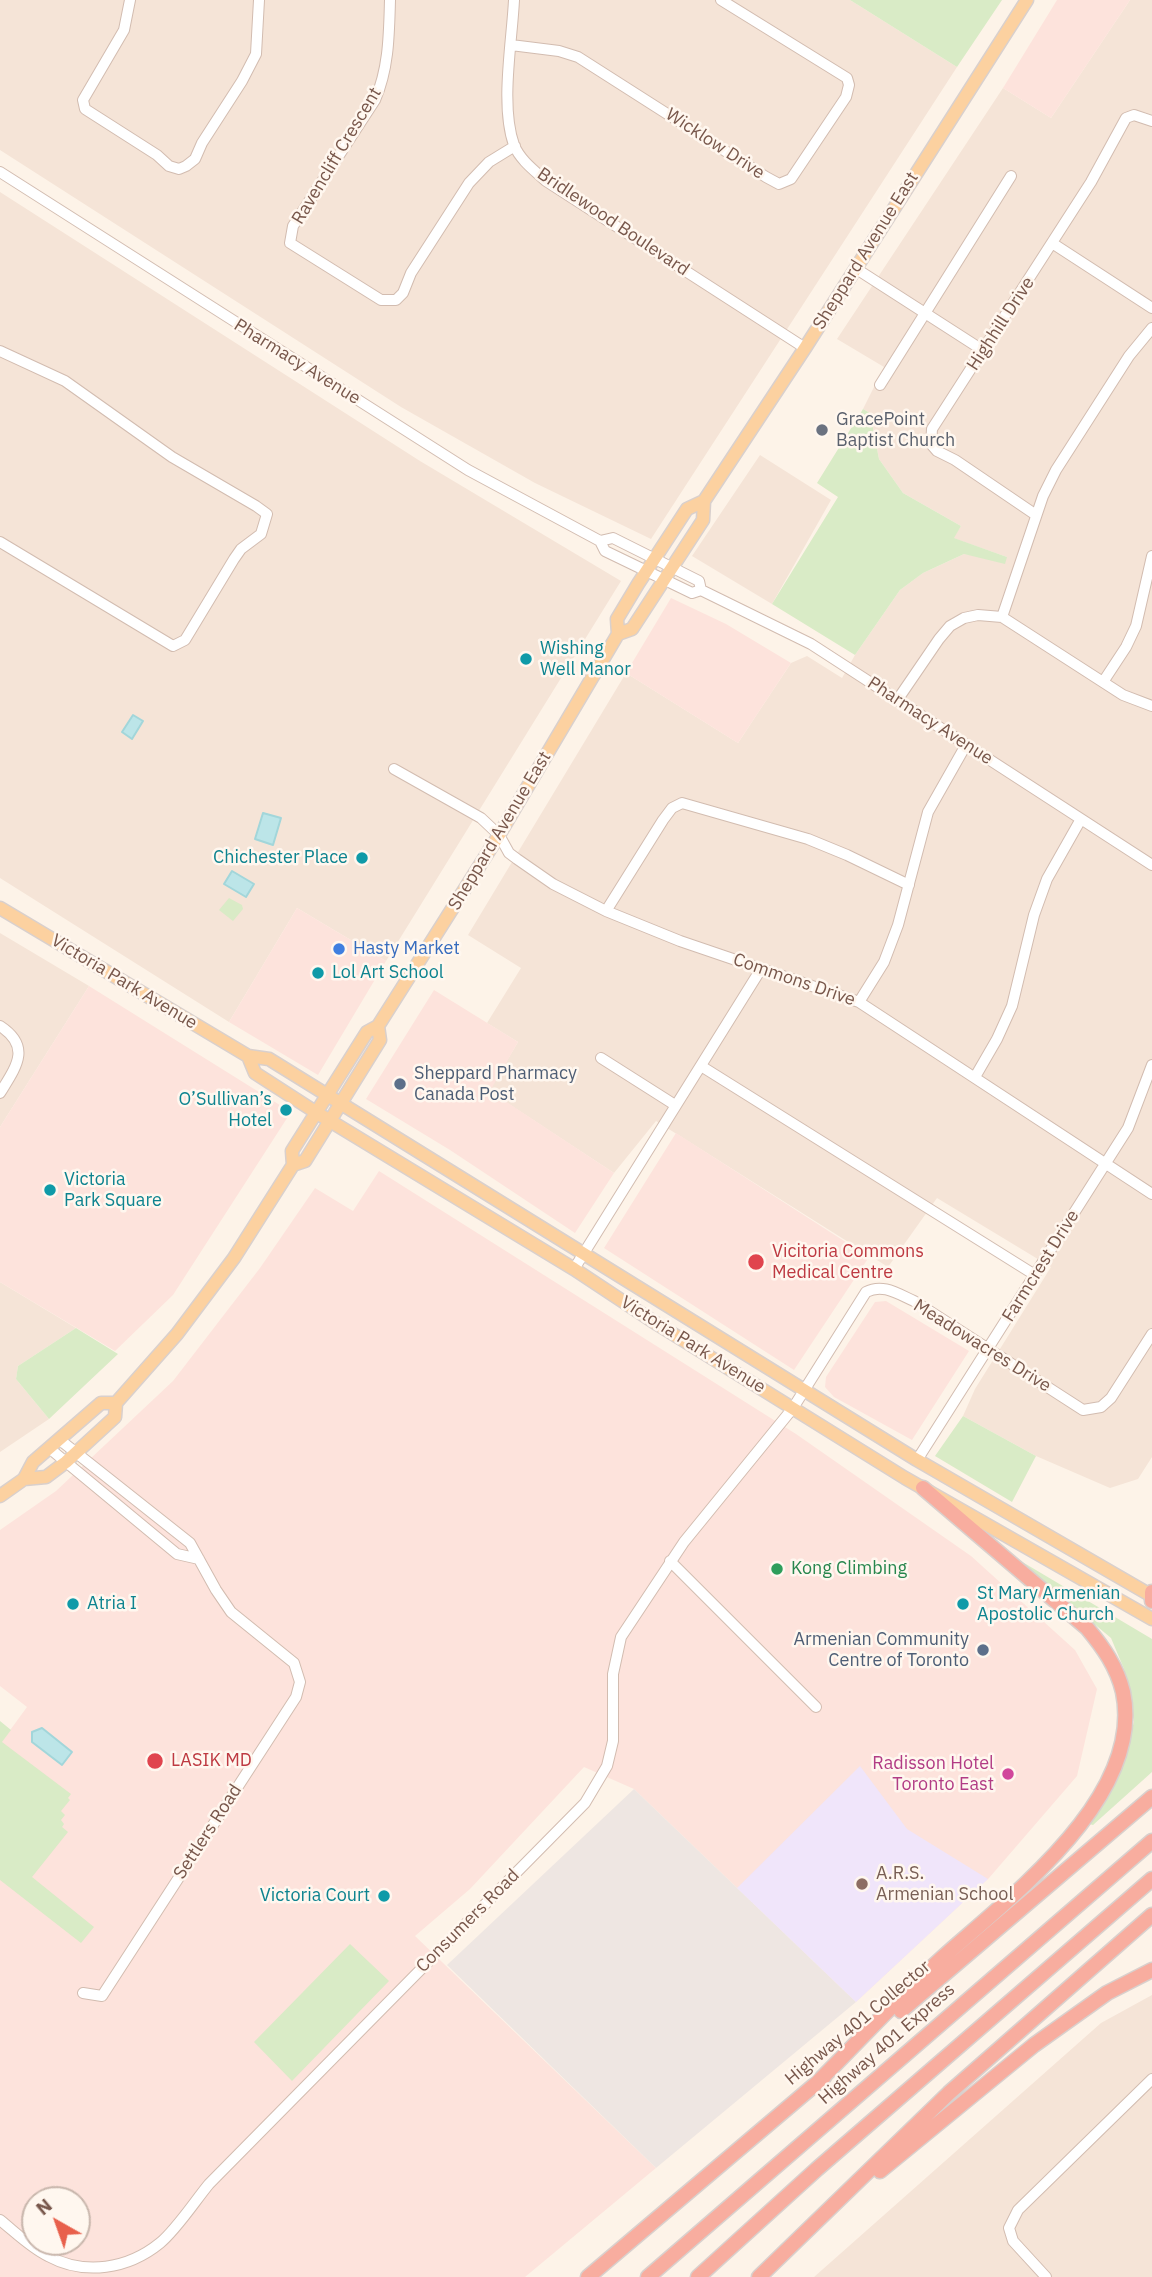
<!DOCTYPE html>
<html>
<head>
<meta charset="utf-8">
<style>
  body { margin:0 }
  #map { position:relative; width:1152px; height:2277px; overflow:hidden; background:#fdf3e8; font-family:"IBM Plex Sans",sans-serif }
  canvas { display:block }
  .north { position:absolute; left:21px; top:2186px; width:70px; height:70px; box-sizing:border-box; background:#fff7ef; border:2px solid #c9b7ad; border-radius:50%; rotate:320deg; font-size:19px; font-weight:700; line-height:28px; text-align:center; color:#78574b }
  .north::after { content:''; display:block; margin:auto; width:24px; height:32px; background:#e8604c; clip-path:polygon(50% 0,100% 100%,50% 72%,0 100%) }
</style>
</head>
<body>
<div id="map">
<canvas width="1152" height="2277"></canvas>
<div class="north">N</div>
</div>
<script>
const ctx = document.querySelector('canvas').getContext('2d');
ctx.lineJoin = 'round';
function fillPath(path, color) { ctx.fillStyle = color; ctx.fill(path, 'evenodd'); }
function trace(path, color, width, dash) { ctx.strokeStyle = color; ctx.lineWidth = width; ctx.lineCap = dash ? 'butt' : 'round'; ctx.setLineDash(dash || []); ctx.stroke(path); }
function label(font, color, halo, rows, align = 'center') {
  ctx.font = font + ' "IBM Plex Sans",sans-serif'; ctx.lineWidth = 5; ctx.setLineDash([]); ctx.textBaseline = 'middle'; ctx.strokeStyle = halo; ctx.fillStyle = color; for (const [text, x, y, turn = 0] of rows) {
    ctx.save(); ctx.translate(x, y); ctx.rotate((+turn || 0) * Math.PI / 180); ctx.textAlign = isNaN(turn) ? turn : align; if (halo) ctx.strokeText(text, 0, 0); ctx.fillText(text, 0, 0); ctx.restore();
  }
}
fillPath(new Path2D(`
  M0,0H850L957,67L651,539L535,483L401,407L0,150Z
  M1130,0H1152V1457L1138,1479L1110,1488L1036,1456L963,1416L975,1389L1051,1267L937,1198L888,1267L656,1121L614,1173L489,1091L518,1042L487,1023L521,968L468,935L626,673L738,743L791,663L807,656L842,678L855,655L900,590L923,573L964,554L1007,557L953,538L961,526L903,493L879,459L870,413L863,409L884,367L837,339L1003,88L1051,118Z
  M0,192L420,461L621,581L386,961L297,908L229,1022L0,878Z
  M760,455L831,500L772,604L692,556Z
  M0,933L89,986L0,1127Z
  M0,1282L76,1328L18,1366L16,1379L49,1419L0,1452Z
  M1152,1995V2277H814L1101,2023Z`), '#f5e4d7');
fillPath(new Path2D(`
  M1057,0H1130L1051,118L1003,88Z
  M671,598L726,624L791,663L738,743L626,673Z
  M297,908L386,961L318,1075L229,1022Z
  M89,986L291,1112L173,1295L115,1351L0,1282V1127Z
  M434,990L518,1042L490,1091L614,1173L575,1233L450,1150L366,1099Z
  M676,1133L869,1257L794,1370L604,1248Z
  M379,1171L796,1434L971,1556L1075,1650L1097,1689L1077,1776L989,1878L856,2002L634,1789L584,1767L470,1889L415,1936L656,2168L525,2277H0V1744L27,1707L0,1686V1530L56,1491L173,1381L260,1268L315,1188L353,1211ZM35,2200H77V2242H35Z
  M886,1301L969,1351L912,1440L834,1397L825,1387L826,1377L875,1302Z`), '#fde3dc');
fillPath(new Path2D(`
  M634,1789L856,2002L656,2168L447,1965Z`), '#eee6e2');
fillPath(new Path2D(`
  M860,1766L907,1829L988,1879L856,2002L737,1888Z`), '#f0e5fa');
fillPath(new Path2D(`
  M850,0H1002L957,67Z
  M863,409L870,413L879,459L903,493L961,526L954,538L1007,557L1005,564L964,554L923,573L900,590L855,655L772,604L838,497L817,483Z
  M229,898L242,905L243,909L233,921L219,910Z
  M76,1328L118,1354L49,1419L16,1379L18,1366Z
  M963,1416L1036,1456L1012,1502L935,1456Z
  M1014,1557L1152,1639V1772L1093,1825L1085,1823L1120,1770L1134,1722L1124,1669L1111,1638Z
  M0,1721L11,1730L2,1742L71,1794L68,1798L70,1800L61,1811L65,1815L61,1820L64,1824L62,1827L68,1832L32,1877L94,1927L81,1943L0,1880Z
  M350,1944L389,1981L292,2081L254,2042Z`), '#d9ebc6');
const water = new Path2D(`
  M133,715L143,721L132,739L122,732Z
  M263,813L281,818L273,845L255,839Z
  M232,871L254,884L246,897L224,884Z
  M42,1728L72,1752L62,1765L32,1742V1732Z`);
fillPath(water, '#bce5e8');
trace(water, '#a2d6da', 2);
const minor = new Path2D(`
  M130,0L124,30L83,100L85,109L157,155L169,166L179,169L186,166L195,159L202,143L242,81L256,54L259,0
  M390,0C389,34 389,68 375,100L293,226L290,243L381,300H396L403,293L411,273L469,183L489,162L515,146
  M514,0C512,42 500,106 514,145C520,160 535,171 546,181L805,348
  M511,45L559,51L578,57L766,177L779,184L791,179L846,97L849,85L847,78L721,0
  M0,172L468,470L600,541L605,551L692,593L701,590L811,644L1152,865
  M1052,243L1152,308
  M855,268L984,351
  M0,351L65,381L172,457L256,506L267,514L261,534L241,549L234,559L185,640L173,646L0,542
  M880,385L1011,176
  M1036,515L955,460L937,451L931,444L932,429L1091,182L1126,118L1134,115L1152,121
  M600,541L613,538L699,581L701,590
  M1002,617L1043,496L1056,470L1129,356L1152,328
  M1103,682L1126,647L1136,626L1152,556
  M898,699L939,639L950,626L964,618L978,615L1002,617L1123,695L1152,706
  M394,769L481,818L499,835L509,853L517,859L553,884L606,911L680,941L859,1002L1152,1194
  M606,911L663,820L672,808L682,803L808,839L847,855L909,885
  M859,1002L884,962L898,925L928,812L966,745
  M0,1026C32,1047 16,1067 0,1093
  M601,1058L675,1105
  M701,1066L1035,1275
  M975,1077L997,1039L1012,1006L1034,915L1047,879L1081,819
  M574,1269L761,969
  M60,1440L190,1543L216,1590L231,1612L294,1663L300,1682L296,1697L102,1996L83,1993
  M49,1448L177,1554L199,1559
  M917,1460L1128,1128L1152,1065
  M670,1561L816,1707
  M0,2220C15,2232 31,2248 48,2256C85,2276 128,2269 160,2243C176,2230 195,2201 209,2184L585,1803L607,1766L613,1741V1674L621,1637L684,1542L793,1408L866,1292C883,1283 898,1294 914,1301L1083,1410L1101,1407L1111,1398L1152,1334
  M1046,2277L1013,2241L1009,2228L1018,2210L1152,2079`);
const major = new Path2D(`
  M618,634L632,629L703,520L704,501L805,348L1027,0
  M0,908L248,1056L269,1059L917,1460L1152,1596
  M248,1056L255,1073L317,1113L574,1269L657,1324L905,1478L1152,1619
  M293,1165L305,1161L380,1040L378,1026
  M24,1479L46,1477L66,1462L115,1417L116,1403L177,1334L234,1258L293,1165L292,1151L367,1032L378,1026L499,835L618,634L617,619L638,584L687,509L704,501
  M0,1496L24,1479L33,1462L101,1403H116`);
const highway = new Path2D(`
  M1152,1592V1601
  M901,2011L1152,1797
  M818,2082C859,2041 899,1997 942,1958C1010,1897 1145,1797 1123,1692C1117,1667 1103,1647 1087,1628L923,1488
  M880,2171L1034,2045L1107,1993L1152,1970
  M588,2277L824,2077
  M648,2277L1152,1841
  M698,2277L817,2169L1152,1879
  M759,2277L949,2093L1152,1915`);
trace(minor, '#d2bcb0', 12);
trace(major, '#d9d0cd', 15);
trace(highway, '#d9d0cd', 17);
trace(minor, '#fff', 10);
trace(major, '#fcd1a0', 12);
trace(highway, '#f8ad9f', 14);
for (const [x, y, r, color] of [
  [822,430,7,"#6b7280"],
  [526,659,7,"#0f9aa8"],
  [362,858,7,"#0f9aa8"],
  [339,949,7,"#3f7fe0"],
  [318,973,7,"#0f9aa8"],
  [400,1084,7,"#5c6f8a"],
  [286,1110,7,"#0f9aa8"],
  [50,1190,7,"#0f9aa8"],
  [756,1262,9,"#e0444e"],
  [777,1569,7,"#2e9e5b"],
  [73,1604,7,"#0f9aa8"],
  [963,1604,7,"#0f9aa8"],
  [983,1650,7,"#5c6f8a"],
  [155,1761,9,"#e0444e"],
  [1008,1774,7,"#d1479c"],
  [862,1884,7,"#8d6e63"],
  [384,1896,7,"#0f9aa8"]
]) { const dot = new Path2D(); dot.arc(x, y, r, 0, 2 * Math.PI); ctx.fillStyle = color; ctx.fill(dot); trace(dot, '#fff7ef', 2.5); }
label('18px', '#78574b', '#fff7ef', [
  ["Wicklow Drive",715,144,33],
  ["Ravencliff Crescent",337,156,-59],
  ["Bridlewood Boulevard",613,222,34],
  ["Sheppard Avenue East",866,251,-58],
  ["Highhill Drive",1001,324,-57],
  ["Pharmacy Avenue",297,362,32],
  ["Pharmacy Avenue",930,721,33],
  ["Sheppard Avenue East",500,831,-59],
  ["Commons Drive",794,980,19],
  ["Victoria Park Avenue",124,982,31],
  ["Farmcrest Drive",1041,1266,-58],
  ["Victoria Park Avenue",693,1345,32],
  ["Meadowacres Drive",982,1346,32],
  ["Settlers Road",208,1832,-57],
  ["Consumers Road",468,1921,-45],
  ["Highway 401 Collector",858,2023,-40],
  ["Highway 401 Express",887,2044,-41]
]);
label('18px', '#5b616d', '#fff7ef', [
  ["GracePoint",836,420],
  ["Baptist Church",836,441]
], 'left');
label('18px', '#0d838f', '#fff7ef', [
  ["Wishing",540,649],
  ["Well Manor",540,670],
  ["Chichester Place",348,858,"right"],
  ["Lol Art School",332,973],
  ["O’Sullivan’s",272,1100,"right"],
  ["Hotel",272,1121,"right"],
  ["Victoria",64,1180],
  ["Park Square",64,1201],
  ["St Mary Armenian",977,1594],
  ["Apostolic Church",977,1615],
  ["Atria I",87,1604],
  ["Victoria Court",370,1896,"right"]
], 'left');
label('18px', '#366cbe', '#fff7ef', [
  ["Hasty Market",353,949]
], 'left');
label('18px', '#4e5e75', '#fff7ef', [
  ["Sheppard Pharmacy",414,1074],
  ["Canada Post",414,1095],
  ["Armenian Community",969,1640,"right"],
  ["Centre of Toronto",969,1661,"right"]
], 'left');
label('18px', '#be3a42', '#fff7ef', [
  ["Vicitoria Commons",772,1252],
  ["Medical Centre",772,1273],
  ["LASIK MD",171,1761]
], 'left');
label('18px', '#27864d', '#fff7ef', [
  ["Kong Climbing",791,1569]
], 'left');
label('18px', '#b23c85', '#fff7ef', [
  ["Radisson Hotel",994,1764],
  ["Toronto East",994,1785]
], 'right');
label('18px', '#785e54', '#fff7ef', [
  ["A.R.S.",876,1874],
  ["Armenian School",876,1895]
], 'left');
</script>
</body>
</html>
